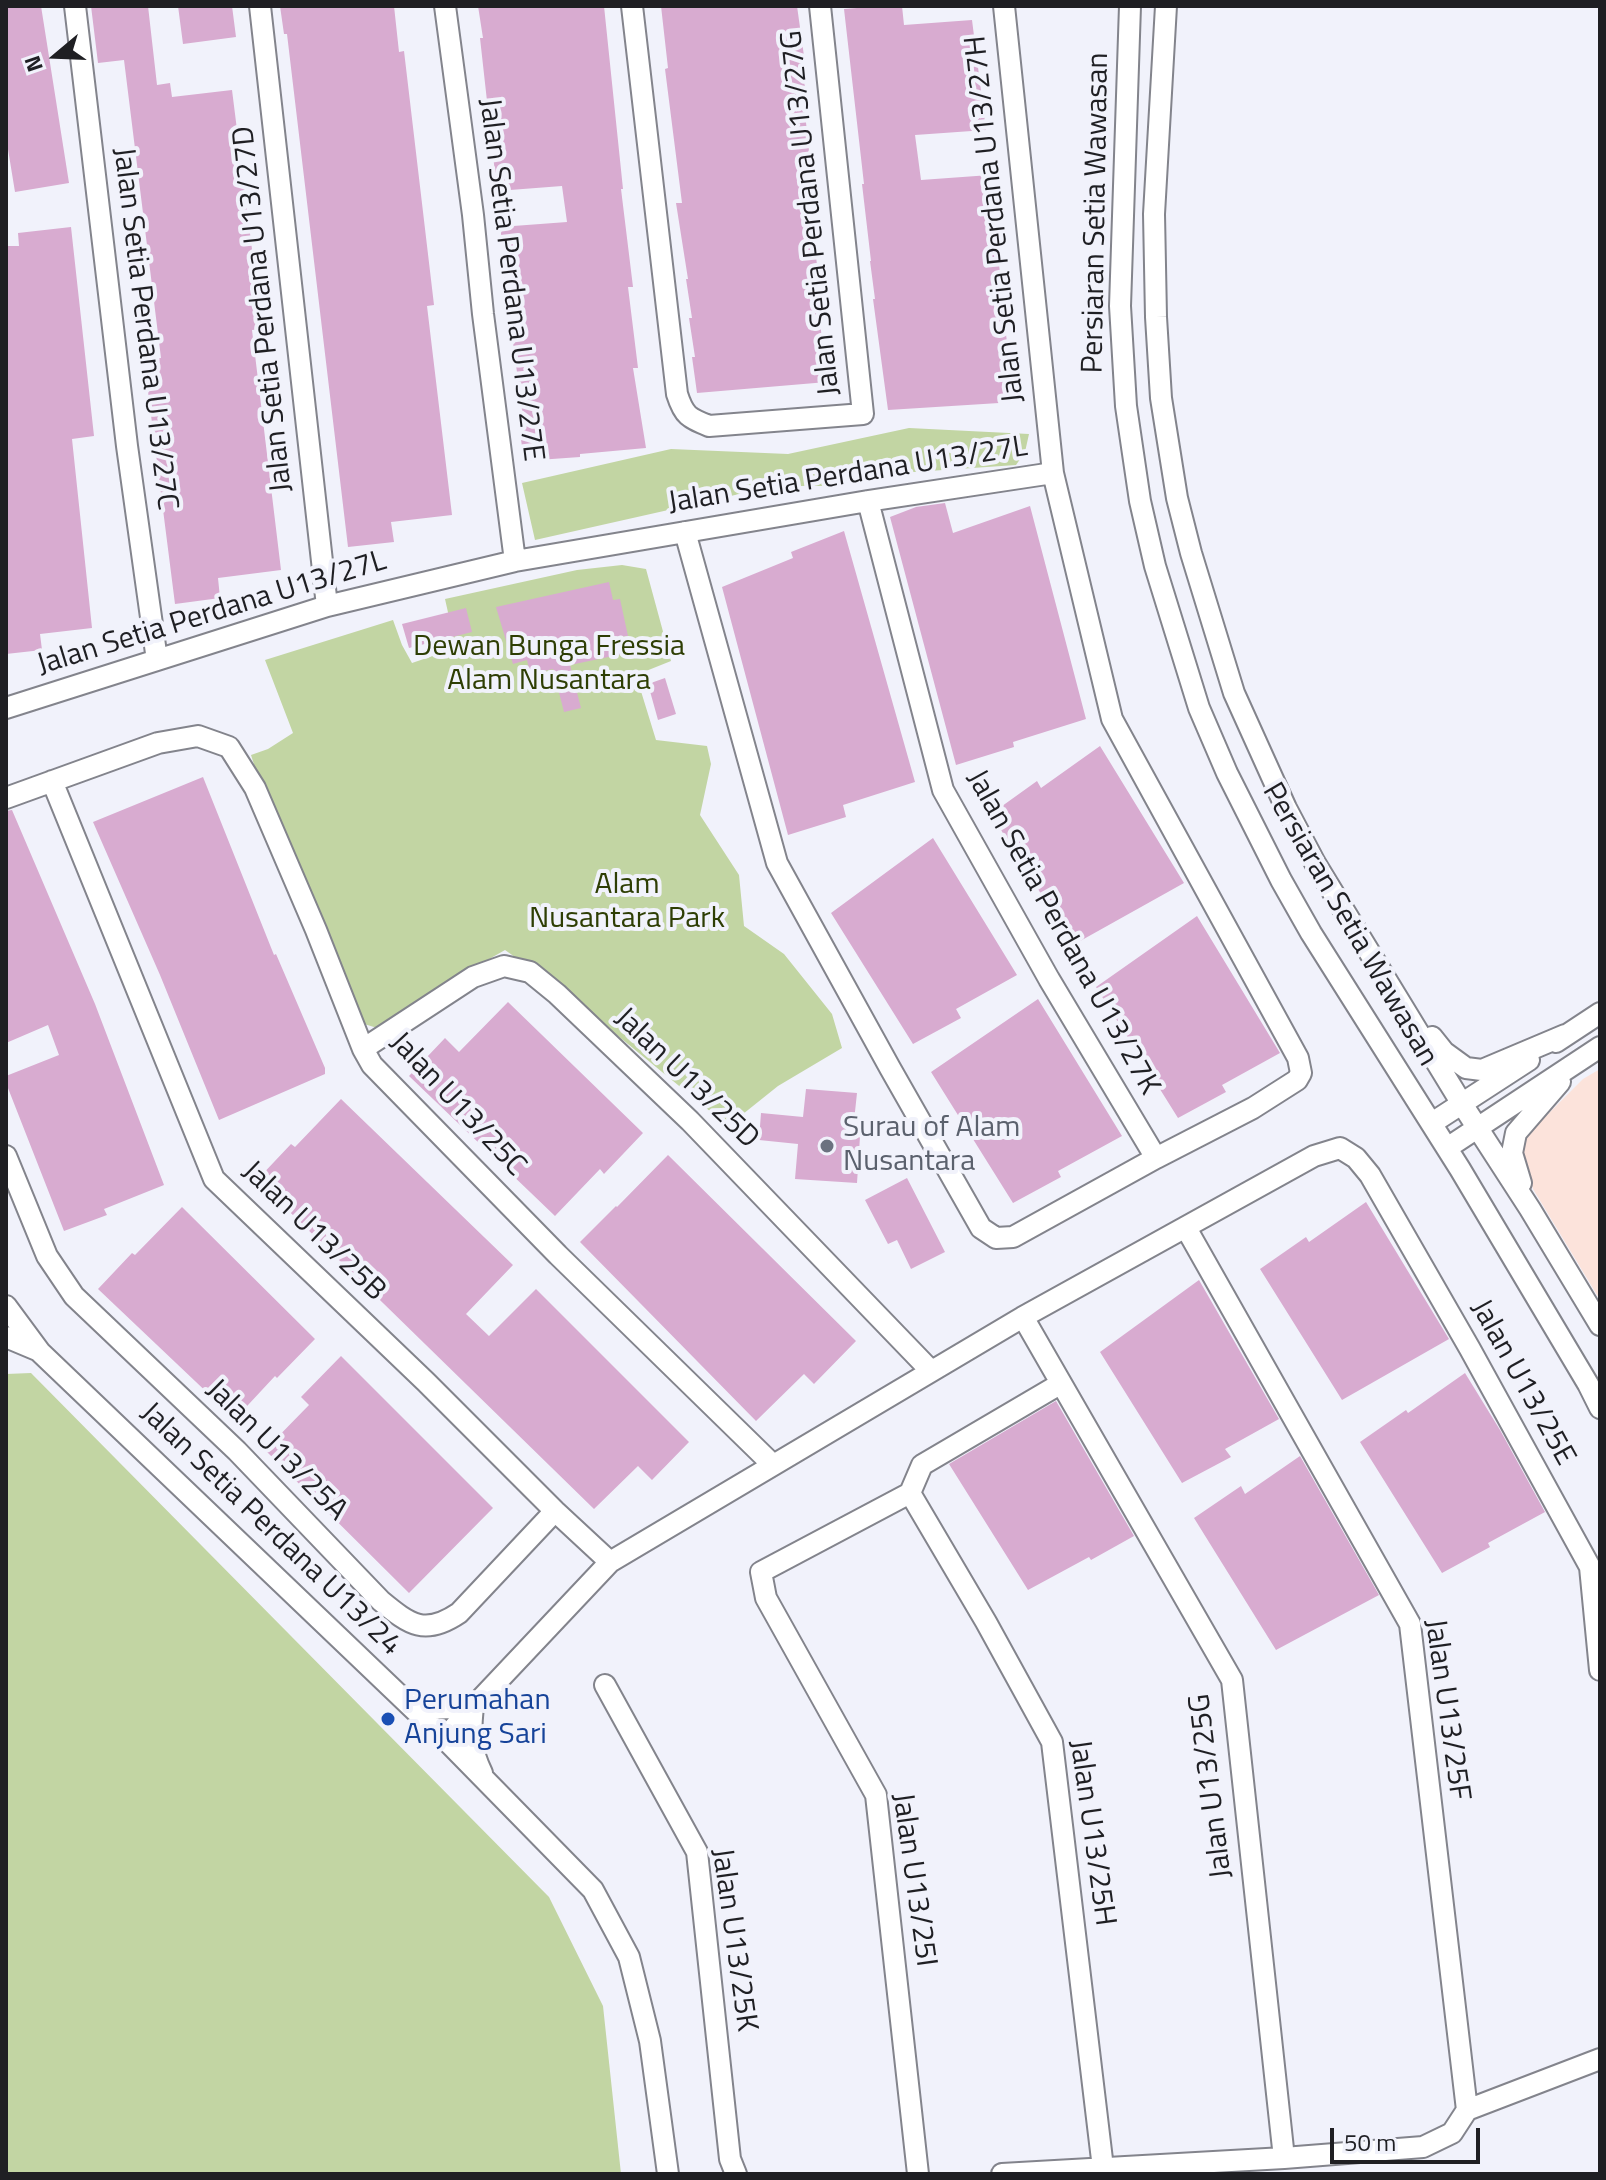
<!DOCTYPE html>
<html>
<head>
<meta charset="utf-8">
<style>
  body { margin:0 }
  #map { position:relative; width:1606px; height:2180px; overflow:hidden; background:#f1f2fb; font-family:"Titillium Web",sans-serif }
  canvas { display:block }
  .frame { position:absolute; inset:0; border:8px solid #1f1f23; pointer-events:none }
  .north { position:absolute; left:16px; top:16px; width:80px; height:80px; -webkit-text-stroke:6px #f1f2fb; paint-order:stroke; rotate:251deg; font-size:22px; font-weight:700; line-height:32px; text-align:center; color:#1f1f23 }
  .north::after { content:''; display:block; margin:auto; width:28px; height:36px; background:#1f1f23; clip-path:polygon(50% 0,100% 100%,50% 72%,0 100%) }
  .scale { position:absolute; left:1330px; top:2128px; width:150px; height:36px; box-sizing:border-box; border:4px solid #1f1f23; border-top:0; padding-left:10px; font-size:24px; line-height:28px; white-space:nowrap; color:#1f1f23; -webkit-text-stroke:6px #f1f2fb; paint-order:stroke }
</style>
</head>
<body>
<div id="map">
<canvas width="1606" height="2180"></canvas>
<div class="frame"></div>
<div class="north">N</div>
<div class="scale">50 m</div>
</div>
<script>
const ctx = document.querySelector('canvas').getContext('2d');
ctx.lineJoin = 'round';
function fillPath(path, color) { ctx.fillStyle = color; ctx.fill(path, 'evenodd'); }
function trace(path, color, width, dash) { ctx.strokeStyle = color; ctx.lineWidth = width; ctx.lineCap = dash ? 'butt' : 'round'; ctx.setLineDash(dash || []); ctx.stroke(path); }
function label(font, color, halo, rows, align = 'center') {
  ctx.font = font + ' "Titillium Web",sans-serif'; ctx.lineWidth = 8; ctx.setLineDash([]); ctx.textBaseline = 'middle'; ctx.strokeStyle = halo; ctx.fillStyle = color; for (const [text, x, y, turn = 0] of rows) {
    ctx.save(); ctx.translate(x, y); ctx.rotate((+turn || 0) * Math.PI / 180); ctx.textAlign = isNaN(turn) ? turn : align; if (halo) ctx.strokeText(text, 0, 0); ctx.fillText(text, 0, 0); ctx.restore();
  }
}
fillPath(new Path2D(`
  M1600,1069V1300L1533,1189L1521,1150L1524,1138L1583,1079Z`), '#fce3db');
fillPath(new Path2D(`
  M909,428L1029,434L1025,452L1016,465L885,474L829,486H775L535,540L522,483L671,449L788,454Z
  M622,565L646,569L671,661L636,675L656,740L707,746L711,764L700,815L739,875L744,926L784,954L832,1014L842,1048L778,1086L728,1126L562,990L505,950L449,982L390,1032L361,1023L259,780L251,755L268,749L293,733L265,660L393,620L402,645L412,663L456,648L445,599L577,570Z
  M31,1373L549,1897L603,2006L621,2174H6V1374Z`), '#c2d5a3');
fillPath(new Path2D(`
  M6,6H41L69,183L15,192L6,137Z
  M91,6H148L157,85L170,83L172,97L232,90L262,329L252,330L281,570L218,578L220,598L175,604L144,360L161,358L124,60L98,63Z
  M178,6H232L236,37L183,44Z
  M280,6H394L399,52L404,51L434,305L427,306L452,515L391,522L394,542L348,547L287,34H284Z
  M478,6H604L623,189H621L633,287H628L638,368H633L646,448L580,454V457L524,461L519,425H524L503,267H506L500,227L567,222L562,186L497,191L480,38H483Z
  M661,6H797L804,56H800L806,94H803L811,170L806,171L817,265H816L821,305H818L827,382L697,393L692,357H695L689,318H692L686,279H688L676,203H682L665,69L668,68Z
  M883,6H902L904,25L972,20L986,130L915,135L921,180L990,175L999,249H997L1007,327H1005L1015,402L888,410L873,299H875L870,261H871L862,184H864L844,9Z
  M71,227L94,436L72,439L92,628L40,634L42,650L6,654V246H19L18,233Z
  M945,503L953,533L1030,506L1086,719L1013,742L1014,747L956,765L890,517L916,507Z
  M844,531L915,782L843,805L846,817L788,835L722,587L793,558L791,552Z
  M609,582L613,600L620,599L628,636L619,637L623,654L570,665L581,708L564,712L553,669L530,674L527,660L513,664L496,607Z
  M466,608L472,632L409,648L402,624Z
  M665,678L676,714L658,720L648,684Z
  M1100,746L1184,883L1073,945L991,814L1037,781L1041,788Z
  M203,777L274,955L276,954L325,1068V1074L219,1120L160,975L93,822Z
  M12,810L95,1004L164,1185L104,1209L107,1215L64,1231L6,1083V1076L59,1055L48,1025L6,1043V811Z
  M933,838L1017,975L956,1009L961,1018L913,1044L831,913Z
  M1197,916L1280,1053L1222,1085L1226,1092L1178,1118L1096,987Z
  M1038,999L1122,1136L1058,1171L1061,1177L1013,1203L931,1072Z
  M508,1002L643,1133L604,1174L600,1169L555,1216L409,1076L445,1038L459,1052Z
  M806,1089L857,1093L854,1121H861L857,1183L795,1179L798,1144L759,1140L761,1113L803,1117Z
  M341,1099L513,1265L466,1314L489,1336L536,1289L689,1442L652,1480L638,1466L594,1509L257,1180L291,1144L295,1147Z
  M668,1155L856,1341L814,1384L804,1374L756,1421L580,1242L616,1206L617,1207Z
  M907,1178L945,1252L911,1269L897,1240L888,1244L865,1200Z
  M1366,1202L1449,1339L1342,1400L1260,1269L1306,1237L1309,1242Z
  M182,1207L315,1339L277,1378L275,1376L235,1419L98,1289L132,1253L135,1255Z
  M1199,1280L1279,1419L1225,1449L1231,1457L1182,1483L1100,1352Z
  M341,1356L493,1508L409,1593L265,1450L309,1405L301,1397Z
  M1465,1373L1500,1430L1545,1512L1488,1543L1490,1547L1442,1573L1360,1442L1406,1410L1408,1413Z
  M1056,1401L1134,1536L1091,1560L1089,1557L1028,1590L949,1464Z
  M1300,1456L1379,1595L1276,1650L1194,1518L1241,1486L1245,1494Z`), '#d8abd0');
const minor = new Path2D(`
  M75,6L127,446L157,660
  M260,6L327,606
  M445,6L473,215L483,314L515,561
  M632,6L677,394C684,416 689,418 709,426L863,414L820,6
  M1004,6L1053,473
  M1130,6L1120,306L1126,406L1140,501L1155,566L1199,708L1227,773L1281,880L1311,933L1460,1169L1588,1384L1600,1408
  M1166,6L1154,214L1156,317L1161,398L1177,498L1191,553L1234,693L1286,808L1315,863L1462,1104L1530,1209L1600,1325
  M868,501L943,790L1049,979L1156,1158
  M6,708L327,606L515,561L868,501L1053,473L1112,719L1298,1058L1301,1073L1297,1080L1253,1108L1156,1158L1013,1237L996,1238L981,1228L890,1068L777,863L685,532
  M52,781L214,1179L426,1382L555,1511L610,1562
  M6,798L158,743L198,736L229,747L255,788L316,930L363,1049L372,1065L558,1255L772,1464
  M1432,1037L1444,1052L1466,1068L1482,1070L1565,1035
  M1556,1042L1600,1013
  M363,1049L473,977L504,966L530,972L557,994L690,1121L931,1371
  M1432,1123L1529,1060
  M1447,1148L1600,1047
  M6,1156L47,1256L74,1296L237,1451L381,1601C410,1625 425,1636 459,1613L555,1511
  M1521,1183L1512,1153L1516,1133L1560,1082
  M1186,1228L1410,1624L1467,2110
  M6,1306L40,1352L444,1738L593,1890L629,1957L650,2041L668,2174
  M1023,1317L1232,1680L1284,2158
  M6,1337L37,1350
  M910,1493L986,1622L1052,1742L1103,2168
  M605,1685L697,1852L730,2159L736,2174
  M410,1704L429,1709L473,1707
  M473,1707C470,1734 470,1748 482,1773
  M444,1738L610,1562L1023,1317L1314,1156L1340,1148L1356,1158L1370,1175L1470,1349L1590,1567L1600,1670
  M918,2174L876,1795L766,1598L761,1572L910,1493L922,1465L1060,1384
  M1002,2174L1284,2158L1423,2147L1452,2133L1467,2110L1600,2059`);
trace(minor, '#83848c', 24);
trace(minor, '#fff', 20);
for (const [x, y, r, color] of [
  [827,1146,8,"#6b7280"],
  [388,1719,8,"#1a4fb4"]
]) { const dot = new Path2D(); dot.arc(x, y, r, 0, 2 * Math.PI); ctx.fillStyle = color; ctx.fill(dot); trace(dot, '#f1f2fb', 3); }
label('30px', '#1f1f23', '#f1f2fb', [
  ["Jalan Setia Perdana U13/27G",812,213,-96],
  ["Persiaran Setia Wawasan",1097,213,-89],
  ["Jalan Setia Perdana U13/27H",996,219,-96],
  ["Jalan Setia Perdana U13/27E",510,280,83],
  ["Jalan Setia Perdana U13/27D",264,309,-96],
  ["Jalan Setia Perdana U13/27C",144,329,83],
  ["Jalan Setia Perdana U13/27L",848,476,-9],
  ["Jalan Setia Perdana U13/27L",212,614,-17],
  ["Persiaran Setia Wawasan",1349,925,60],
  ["Jalan Setia Perdana U13/27K",1062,933,61],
  ["Jalan U13/25D",686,1079,44],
  ["Jalan U13/25C",457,1105,47],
  ["Jalan U13/25B",313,1232,44],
  ["Jalan U13/25E",1522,1383,61],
  ["Jalan U13/25A",276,1451,45],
  ["Jalan Setia Perdana U13/24",270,1530,44],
  ["Jalan U13/25F",1446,1710,82],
  ["Jalan U13/25G",1212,1786,-97],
  ["Jalan U13/25H",1091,1833,82],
  ["Jalan U13/25I",913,1880,82],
  ["Jalan U13/25K",733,1940,82]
]);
label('30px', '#2e3e04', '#f1f2fb', [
  ["Dewan Bunga Fressia",549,648],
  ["Alam Nusantara",549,682],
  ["Alam",627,886],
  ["Nusantara Park",627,920]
]);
label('30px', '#5b616d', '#f1f2fb', [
  ["Surau of Alam",843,1129],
  ["Nusantara",843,1163]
], 'left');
label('30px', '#164399', '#f1f2fb', [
  ["Perumahan",404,1702],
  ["Anjung Sari",404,1736]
], 'left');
</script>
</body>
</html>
